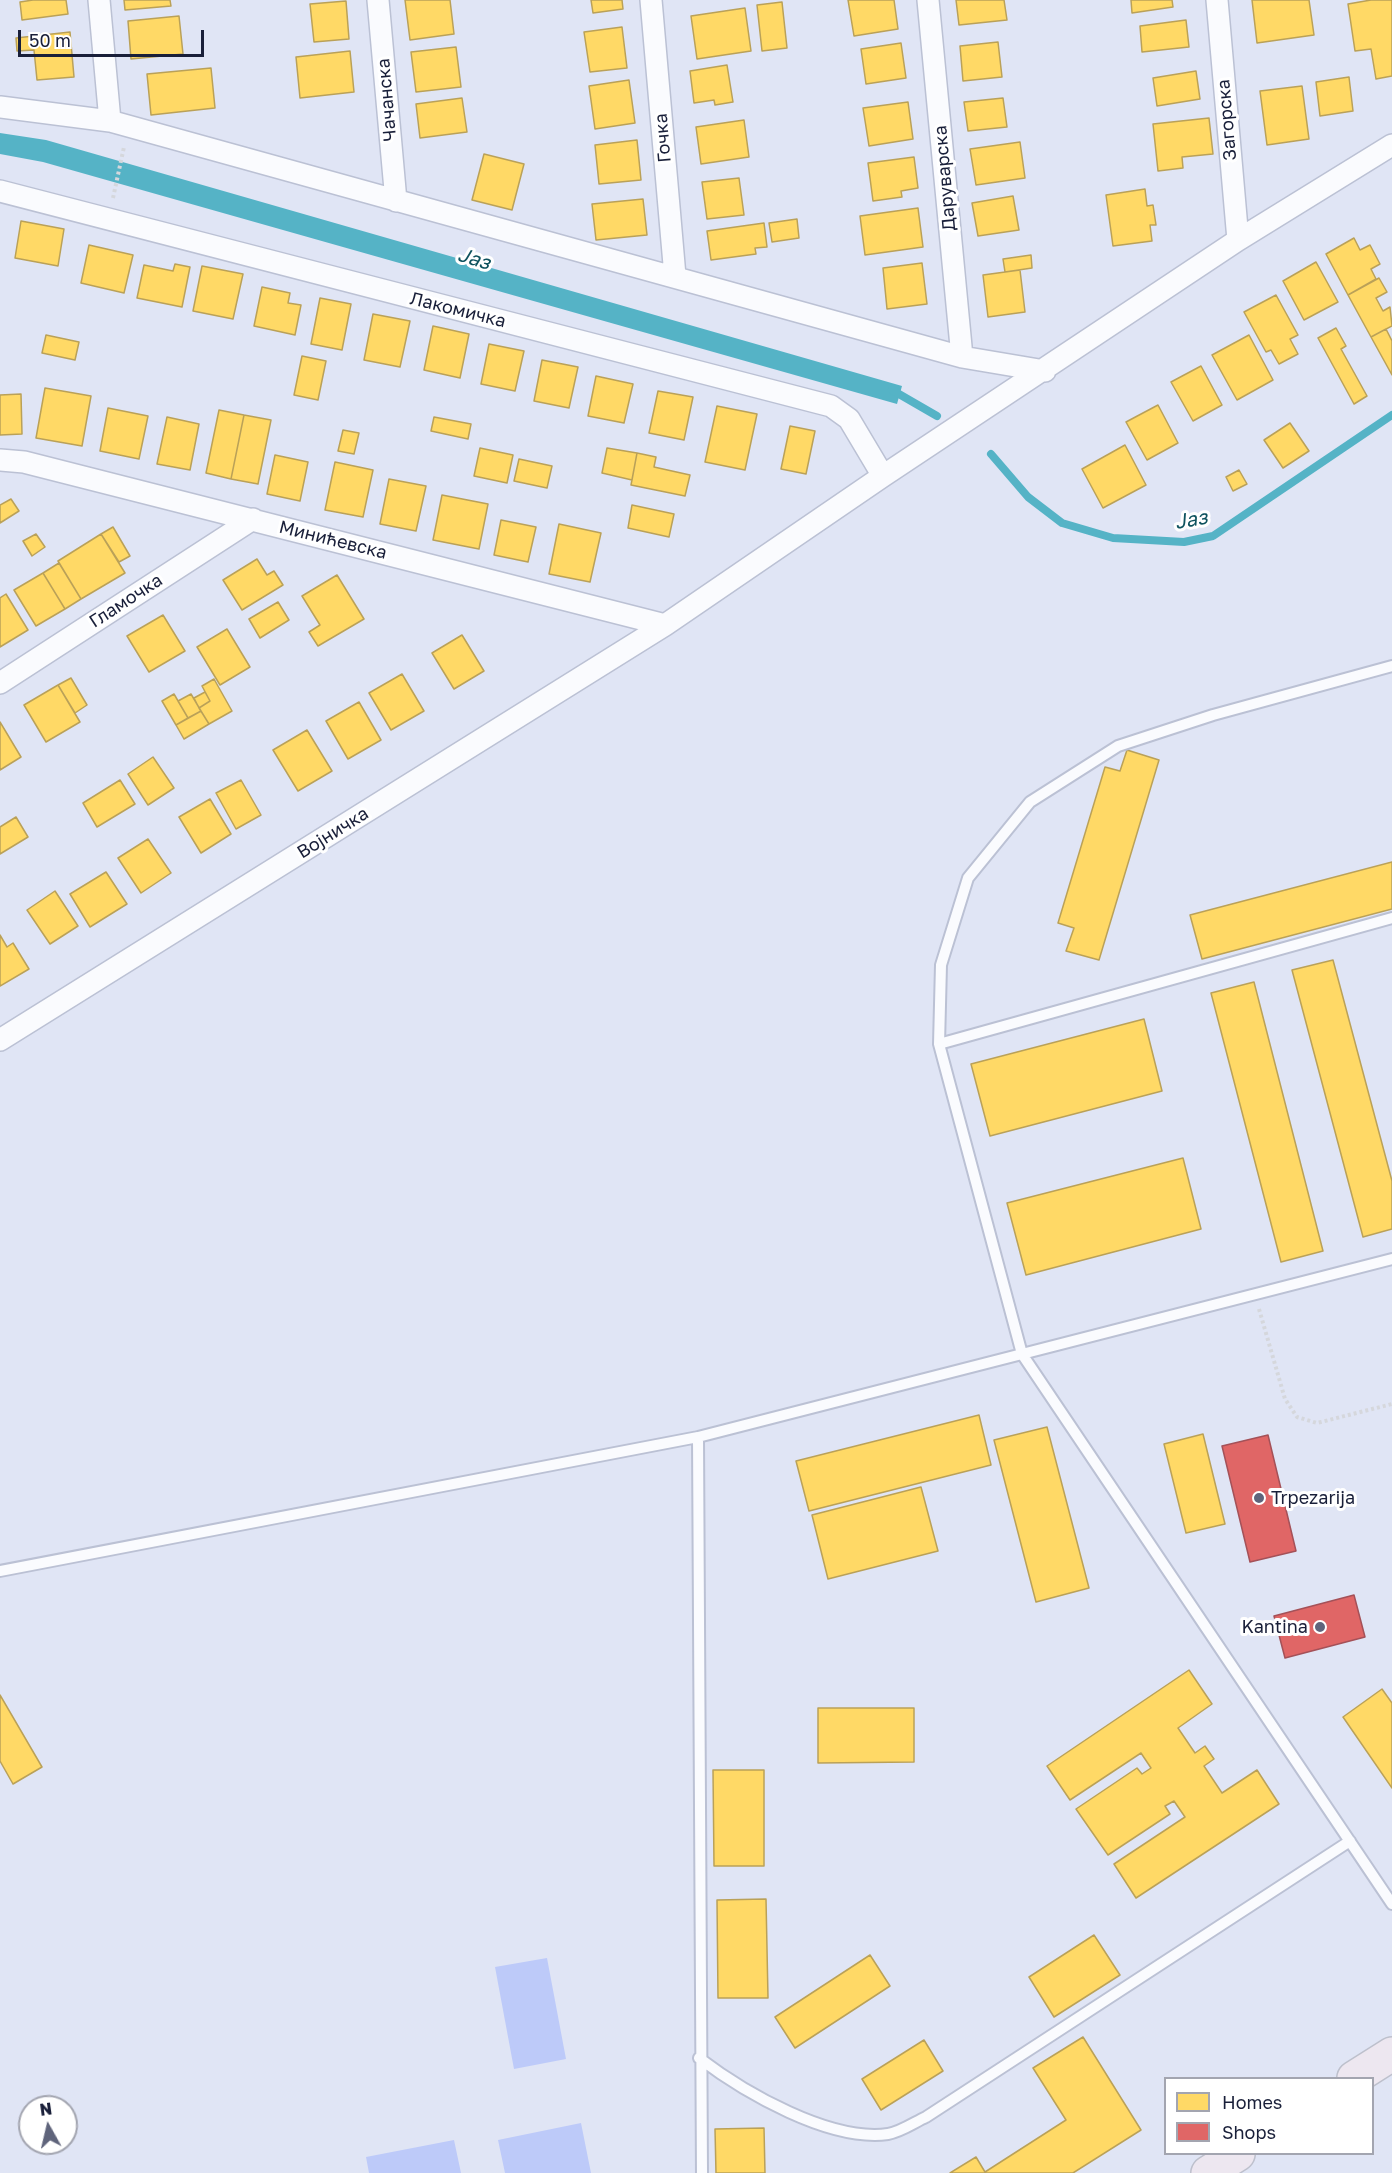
<!DOCTYPE html>
<html>
<head>
<meta charset="utf-8">
<style>
  body { margin:0 }
  #map { position:relative; width:1392px; height:2173px; overflow:hidden; background:#e0e5f5; font-family:"Golos Text",sans-serif }
  canvas { display:block }
  .legend { position:absolute; left:1164px; top:2077px; width:210px; height:78px; box-sizing:border-box; background:#fff; border:2px solid #a3a5b0; margin:0; padding:8px 10px; list-style:none; font-size:18px; color:#191f39 }
  .legend li { display:flex; align-items:center; gap:12px; height:30px }
  .legend b { width:30px; border:2px solid #a3a5b0 }
  .north { position:absolute; left:18px; top:2095px; width:60px; height:60px; box-sizing:border-box; background:#fff; border:2px solid #a3a5b0; border-radius:50%; rotate:352deg; font-size:16px; font-weight:700; line-height:24px; text-align:center; color:#191f39 }
  .north::after { content:''; display:block; margin:auto; width:21px; height:27px; background:#5f647b; clip-path:polygon(50% 0,100% 100%,50% 72%,0 100%) }
  .scale { position:absolute; left:18px; top:30px; width:186px; height:27px; box-sizing:border-box; border:3px solid #191f39; border-top:0; padding-left:8px; font-size:18px; line-height:21px; white-space:nowrap; color:#191f39; -webkit-text-stroke:4px #fff; paint-order:stroke }
</style>
</head>
<body>
<div id="map">
<canvas width="1392" height="2173"></canvas>
<ul class="legend">
<li><b style="height:16px;background:#ffd966"></b>Homes</li>
<li><b style="height:16px;background:#e06666"></b>Shops</li>
</ul>
<div class="north">N</div>
<div class="scale">50 m</div>
</div>
<script>
const ctx = document.querySelector('canvas').getContext('2d');
ctx.lineJoin = 'round';
function fillPath(path, color) { ctx.fillStyle = color; ctx.fill(path, 'evenodd'); }
function trace(path, color, width, dash) { ctx.strokeStyle = color; ctx.lineWidth = width; ctx.lineCap = dash ? 'butt' : 'round'; ctx.setLineDash(dash || []); ctx.stroke(path); }
function label(font, color, halo, rows, align = 'center') {
  ctx.font = font + ' "Golos Text",sans-serif'; ctx.lineWidth = 6; ctx.setLineDash([]); ctx.textBaseline = 'middle'; ctx.strokeStyle = halo; ctx.fillStyle = color; for (const [text, x, y, turn = 0] of rows) {
    ctx.save(); ctx.translate(x, y); ctx.rotate((+turn || 0) * Math.PI / 180); ctx.textAlign = isNaN(turn) ? turn : align; if (halo) ctx.strokeText(text, 0, 0); ctx.fillText(text, 0, 0); ctx.restore();
  }
}
fillPath(new Path2D(`
  M547,1958L566,2059L514,2069L495,1967Z
  M581,2123L591,2173H505L498,2140Z
  M454,2140L461,2173H369L366,2157Z`), '#bdcaf9');
fillPath(new Path2D(`
  M0,133L46,140L902,386L897,404L43,162L0,154Z`), '#55b3c6');
const homes = new Path2D(`
  M33,0H66L68,14L22,20L20,2Z
  M124,0H170L171,6L125,10Z
  M405,0H450L454,34L410,40Z
  M591,0H622L623,9L593,13Z
  M848,0H894L898,29L854,36Z
  M956,0H1004L1007,20L959,25Z
  M1131,0H1172L1173,7L1132,13Z
  M1252,0H1309L1314,35L1257,43Z
  M1371,0H1392V76L1376,79L1371,49L1355,51L1348,4Z
  M346,1L349,39L314,42L310,4Z
  M782,2L787,48L762,51L757,5Z
  M745,8L751,51L697,59L691,16Z
  M179,16L183,54L131,59L128,21Z
  M1186,20L1189,47L1142,52L1140,26Z
  M622,27L627,68L590,72L584,32Z
  M70,32L74,77L37,80L34,50L17,51L16,38Z
  M998,42L1002,77L963,81L960,46Z
  M901,43L906,78L866,84L861,49Z
  M456,47L461,87L416,92L411,52Z
  M350,51L354,92L300,98L296,57Z
  M727,65L733,102L715,105L714,100L694,103L690,71Z
  M211,68L215,108L151,115L147,74Z
  M1196,71L1200,99L1157,106L1153,78Z
  M1349,77L1353,111L1320,116L1316,82Z
  M629,80L635,123L595,129L589,86Z
  M1302,86L1309,139L1267,145L1260,91Z
  M462,98L467,132L420,138L416,104Z
  M1003,98L1007,127L968,131L964,102Z
  M908,102L913,139L869,146L863,108Z
  M1209,118L1213,154L1182,157L1183,168L1158,171L1153,124Z
  M744,120L749,157L701,164L696,127Z
  M637,140L641,180L599,184L595,145Z
  M1020,142L1025,178L976,185L970,149Z
  M484,154L524,164L512,210L472,200Z
  M914,157L918,188L901,191L902,197L873,201L868,163Z
  M739,178L744,215L707,219L702,182Z
  M1145,189L1147,206L1153,205L1156,225H1150L1152,241L1113,246L1106,195Z
  M1013,196L1019,230L978,236L972,203Z
  M643,199L647,235L596,240L592,204Z
  M918,208L923,247L865,255L860,216Z
  M797,219L799,238L772,242L769,223Z
  M21,221L64,229L58,266L15,258Z
  M764,223L767,247L755,248L756,254L711,260L707,231Z
  M1354,238L1360,250L1370,245L1380,264L1371,269L1376,279L1348,295L1326,254Z
  M89,245L133,255L124,293L81,283Z
  M1031,255L1032,268L1005,272L1003,259Z
  M1316,262L1338,302L1304,320L1283,281Z
  M922,263L927,304L887,309L883,268Z
  M175,264L190,267L182,307L137,298L144,265L173,271Z
  M202,266L243,274L233,319L193,311Z
  M1020,270L1025,312L988,317L983,275Z
  M1379,278L1387,292L1376,298L1383,311L1390,307L1392,326L1371,337L1348,295Z
  M262,287L290,293L288,303L301,305L295,335L254,326Z
  M1276,295L1298,335L1290,339L1298,354L1279,364L1271,350L1266,352L1244,312Z
  M320,298L351,304L342,350L311,344Z
  M373,314L410,321L400,367L364,360Z
  M433,326L469,334L460,378L424,370Z
  M1336,328L1346,346L1341,349L1367,396L1354,404L1318,338Z
  M1386,329L1392,341V375L1371,337Z
  M46,335L79,342L75,360L42,353Z
  M1249,335L1273,380L1237,400L1212,355Z
  M489,344L524,351L515,391L481,384Z
  M302,356L326,361L318,400L294,395Z
  M542,360L578,367L569,408L534,401Z
  M1201,366L1222,405L1193,421L1171,382Z
  M596,376L633,384L624,423L588,416Z
  M45,388L91,396L82,446L36,438Z
  M658,391L693,397L684,440L649,433Z
  M21,394L22,434L0,435V395Z
  M1158,405L1178,443L1147,460L1126,422Z
  M717,406L757,414L745,470L705,462Z
  M108,408L148,416L139,459L100,451Z
  M219,410L244,415L231,479L206,473Z
  M244,415L271,420L258,484L231,479Z
  M167,417L199,424L190,470L157,464Z
  M434,417L471,424L468,439L431,431Z
  M1290,423L1309,451L1283,468L1264,440Z
  M790,426L815,431L806,474L781,469Z
  M343,430L359,433L354,454L338,451Z
  M1125,445L1146,485L1103,508L1082,469Z
  M480,448L513,455L507,483L474,476Z
  M607,448L637,453L632,480L602,473Z
  M637,453L656,457L654,467L690,475L685,496L631,485Z
  M275,455L308,462L300,501L267,494Z
  M519,459L552,466L547,488L514,481Z
  M335,462L373,470L363,517L325,510Z
  M1239,470L1247,484L1233,491L1226,477Z
  M389,479L426,486L416,531L380,524Z
  M442,495L488,504L479,549L433,540Z
  M11,499L19,511L0,523V505Z
  M632,505L674,514L669,537L628,528Z
  M501,520L536,527L528,562L494,555Z
  M559,524L601,533L590,582L549,574Z
  M113,527L130,556L119,562L101,534Z
  M36,534L45,547L32,556L23,541Z
  M101,534L125,573L81,599L58,561Z
  M257,559L267,575L274,571L283,585L242,610L223,580Z
  M59,563L81,599L65,609L43,573Z
  M43,573L65,609L36,626L14,590Z
  M337,575L364,619L318,646L309,632L320,625L302,596Z
  M6,594L28,630L0,647V598Z
  M278,602L289,620L260,638L249,619Z
  M163,615L185,651L149,672L127,636Z
  M227,629L250,667L220,685L197,647Z
  M462,635L484,671L454,689L432,653Z
  M402,674L424,711L391,730L369,693Z
  M71,678L87,705L75,713L58,685Z
  M214,679L232,711L209,724L199,708L210,701L202,686Z
  M58,685L80,722L46,742L24,705Z
  M205,692L210,701L199,708L194,698Z
  M174,694L188,718L176,725L162,701Z
  M191,694L201,711L188,718L178,701Z
  M359,702L381,740L348,759L326,721Z
  M201,711L209,724L184,739L176,725Z
  M0,722L21,757L0,770Z
  M307,730L332,771L298,791L273,750Z
  M1127,750L1159,760L1099,960L1066,951L1074,928L1058,923L1105,767L1120,771Z
  M153,757L174,788L148,805L128,774Z
  M120,780L135,804L97,827L83,803Z
  M241,780L261,815L236,829L216,793Z
  M210,799L231,834L201,853L179,817Z
  M16,817L28,837L0,854V827Z
  M148,839L171,873L141,893L118,858Z
  M1392,862V909L1202,959L1190,915Z
  M106,872L127,904L90,927L70,894Z
  M55,891L78,926L50,944L27,910Z
  M0,935L7,947L13,943L29,969L0,986Z
  M1333,960L1392,1181V1229L1363,1237L1292,970Z
  M1254,982L1323,1251L1281,1262L1211,993Z
  M1144,1019L1162,1091L990,1136L971,1064Z
  M1183,1158L1201,1229L1026,1275L1007,1203Z
  M979,1415L991,1465L809,1511L796,1461Z
  M1047,1427L1089,1588L1036,1602L994,1440Z
  M1203,1434L1225,1524L1186,1533L1164,1444Z
  M921,1487L938,1551L828,1579L812,1515Z
  M1189,1670L1212,1704L1178,1728L1195,1753L1205,1746L1214,1759L1204,1766L1222,1793L1257,1770L1279,1804L1136,1898L1114,1864L1185,1817L1174,1801L1165,1806L1170,1814L1108,1855L1076,1809L1137,1768L1142,1774L1151,1768L1141,1753L1070,1800L1047,1766Z
  M1382,1689L1392,1703V1788L1343,1717Z
  M0,1695L42,1767L13,1784L0,1761Z
  M818,1708H914V1762L818,1763Z
  M713,1770H764V1866H714Z
  M766,1899L768,1998H718L717,1900Z
  M1094,1935L1120,1975L1054,2017L1029,1977Z
  M870,1955L890,1986L795,2048L775,2017Z
  M1083,2037L1141,2130L1073,2173H950L976,2157L985,2172L1066,2120L1033,2068Z
  M924,2040L943,2071L881,2110L862,2079Z
  M764,2128L765,2173H716L715,2129Z`);
fillPath(homes, '#ffd966');
trace(homes, '#baa158', 1.5);
const shops = new Path2D(`
  M1268,1435L1296,1551L1250,1562L1222,1446Z
  M1354,1595L1365,1637L1285,1658L1274,1616Z`);
fillPath(shops, '#e06666');
trace(shops, '#a45158', 1.5);
trace(new Path2D(`
  M892,390L937,416
  M991,454L1028,497L1062,523L1113,538L1184,542L1213,536L1392,415`), '#55b3c6', 8);
const service = new Path2D(`
  M1392,666L1213,715L1118,746L1030,802L968,878L941,965L939,1044L1022,1354L1392,1259
  M939,1044L1392,918
  M698,1437L702,2173
  M0,1571L698,1437L1022,1354L1392,1904
  M699,2058C745,2093 830,2142 888,2134C901,2132 915,2122 926,2117L1350,1841`);
const minor = new Path2D(`
  M99,0L110,121
  M378,0L396,201
  M651,0L675,276
  M928,0L962,357
  M1217,0L1238,240
  M0,107L110,121L962,357L1045,371
  M0,191L831,406L849,419L883,476
  M0,460L24,462L665,625
  M0,683L253,519
  M0,1040L665,625L883,476L1238,240L1392,145`);
const primary = new Path2D(`
  M1354,2078L1392,2054
  M1208,2173L1238,2154`);
trace(service, '#bbc1d4', 14);
trace(minor, '#bbc1d4', 24);
trace(primary, '#bdc0cc', 36);
trace(new Path2D(`
  M113,198L124,147
  M1259,1309L1285,1399L1297,1417L1317,1423L1392,1404`), '#d5d7dc', 4, [3, 3]);
trace(service, '#fafbfe', 10);
trace(minor, '#fafbfe', 21);
trace(primary, '#ede7f0', 33);
for (const [x, y, r, color] of [
  [1259,1498,6,"#5f647b"],
  [1320,1627,6,"#5f647b"]
]) { const dot = new Path2D(); dot.arc(x, y, r, 0, 2 * Math.PI); ctx.fillStyle = color; ctx.fill(dot); trace(dot, '#fff', 2); }
label('18px', '#191f39', '#fff', [
  ["Чачанска",387,100,-95],
  ["Загорска",1227,120,-95],
  ["Гочка",663,138,-95],
  ["Даруварска",945,178,-95],
  ["Лакомичка",458,310,14],
  ["Минићевска",333,540,14],
  ["Гламочка",126,601,-33],
  ["Војничка",333,833,-32]
]);
label('18px', '#191f39', '#fff', [
  ["Trpezarija",1271,1498],
  ["Kantina",1308,1627,"right"]
], 'left');
label('italic 20px', '#0e525e', '#fff', [
  ["Јаз",474,259,17],
  ["Јаз",1191,520,-10]
]);
</script>
</body>
</html>
